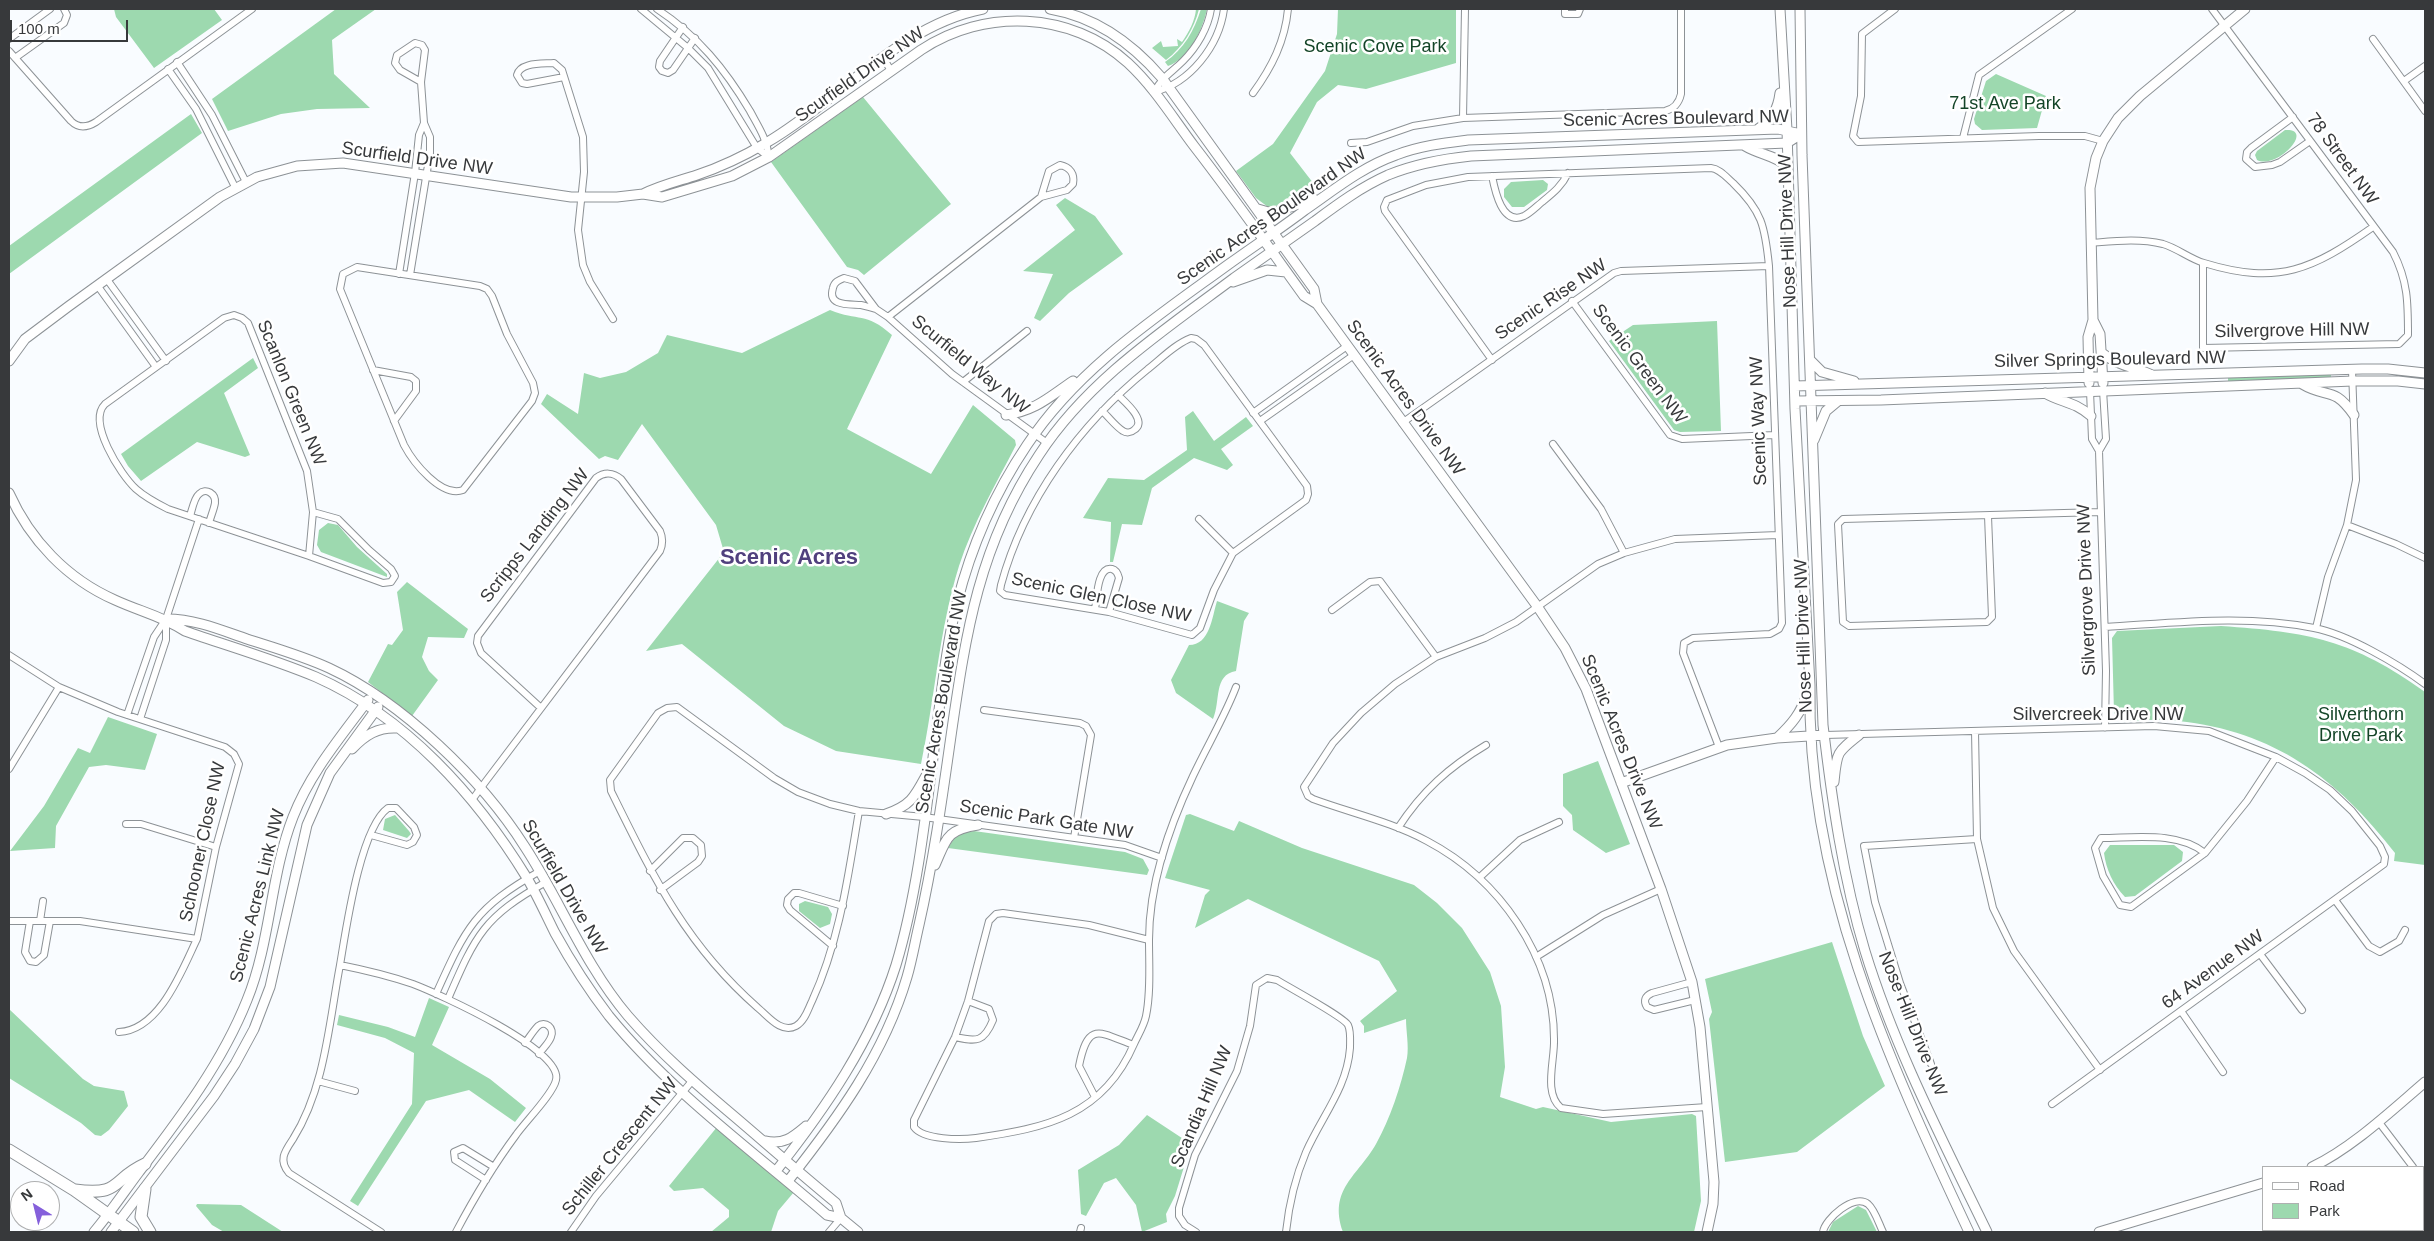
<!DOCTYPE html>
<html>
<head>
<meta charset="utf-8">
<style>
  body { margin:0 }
  #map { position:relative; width:2434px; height:1241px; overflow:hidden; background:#f9fcff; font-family:Arial,sans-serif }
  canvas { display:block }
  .frame { position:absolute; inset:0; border:10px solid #37393b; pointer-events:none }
  .legend { position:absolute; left:2262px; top:1166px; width:162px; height:65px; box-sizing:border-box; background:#fff; border:1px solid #afb0b1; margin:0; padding:6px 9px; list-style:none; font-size:15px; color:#37393b }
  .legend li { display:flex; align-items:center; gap:10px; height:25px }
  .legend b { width:25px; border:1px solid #afb0b1 }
  .north { position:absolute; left:10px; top:1181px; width:50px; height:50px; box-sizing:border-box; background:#fff; border:1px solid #afb0b1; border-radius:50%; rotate:324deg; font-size:14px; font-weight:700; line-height:20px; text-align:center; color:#37393b }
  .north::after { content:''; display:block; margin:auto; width:18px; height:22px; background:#8560db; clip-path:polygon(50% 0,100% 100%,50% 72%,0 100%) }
  .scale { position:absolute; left:10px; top:20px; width:118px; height:22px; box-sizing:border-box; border:2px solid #37393b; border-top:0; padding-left:6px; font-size:15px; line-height:18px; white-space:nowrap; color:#37393b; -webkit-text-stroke:4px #fff; paint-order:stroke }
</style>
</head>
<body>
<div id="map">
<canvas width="2434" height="1241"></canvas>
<div class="frame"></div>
<ul class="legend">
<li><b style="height:6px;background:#fff"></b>Road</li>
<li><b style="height:14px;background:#9dd9af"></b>Park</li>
</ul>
<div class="north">N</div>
<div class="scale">100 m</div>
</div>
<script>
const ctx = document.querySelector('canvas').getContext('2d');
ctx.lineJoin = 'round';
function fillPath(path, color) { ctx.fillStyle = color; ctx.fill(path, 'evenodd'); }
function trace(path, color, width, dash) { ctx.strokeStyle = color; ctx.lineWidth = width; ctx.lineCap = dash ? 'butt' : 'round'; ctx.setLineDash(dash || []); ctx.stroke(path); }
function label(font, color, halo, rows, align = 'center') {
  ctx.font = font + ' Arial,sans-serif'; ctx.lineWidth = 5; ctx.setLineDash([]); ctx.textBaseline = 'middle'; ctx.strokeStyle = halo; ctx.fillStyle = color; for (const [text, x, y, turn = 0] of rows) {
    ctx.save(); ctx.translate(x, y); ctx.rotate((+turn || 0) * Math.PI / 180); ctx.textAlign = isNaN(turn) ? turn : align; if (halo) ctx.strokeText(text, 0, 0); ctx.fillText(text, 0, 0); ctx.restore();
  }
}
fillPath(new Path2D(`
  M114,9H214L222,20L154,68L116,17Z
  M336,9H376L332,40L334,74L370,108L317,109L281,114L228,131L212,99Z
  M1196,9H1199C1194,29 1183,47 1166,60L1152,48L1161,41L1163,47L1178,46L1177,39L1182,42C1189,32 1195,21 1196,9Z
  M1201,9H1207C1203,29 1189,59 1168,66L1165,62C1184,49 1194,31 1201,9Z
  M1338,9H1456V63L1366,89L1338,85L1317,102L1290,153L1317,188L1290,203L1268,207L1256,198L1236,171L1273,144L1325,71L1337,34Z
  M1996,74L2046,96L2037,128L1982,130L1975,124L1974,119L1986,81Z
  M863,97L951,204L864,275L858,270L847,267L771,162Z
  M191,114L202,133L9,274V246Z
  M2285,130C2316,128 2277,170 2257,160L2255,155L2257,151Z
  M1543,180L1548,184L1547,190L1524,207H1512L1504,197V189L1511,182Z
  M1065,198L1095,216L1123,254L1069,293L1040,321L1034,318L1053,274L1023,271L1075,230L1056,205Z
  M830,310C859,322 865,311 892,335L847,429L931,474L973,405L1015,440L1016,445C996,484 973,523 959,566C939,630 935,698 921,764L836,751L784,726L682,644L646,651L724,552L716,525L642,424L618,460L605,456L599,459L541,404L547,394L578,414L584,373L600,378L626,372L658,353L667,335L742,353Z
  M1717,321L1721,431L1680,432L1674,430L1609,341L1633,325Z
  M253,358L258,368L224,393L250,455L245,457L197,442L141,481L128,466L121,454Z
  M2310,374L2331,375V379L2228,382V378Z
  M1193,411L1214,441L1246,417L1253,426L1221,449L1233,465L1227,470L1194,458L1152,488L1142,525L1122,524L1113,562H1110L1111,522L1083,518L1108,478L1144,480L1187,450L1185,417Z
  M328,523L338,525L357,547L387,574V577L321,552L317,545L319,530Z
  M407,582L468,629L464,638L428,637L422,657L429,671L438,680L412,716L368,682L388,644L392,645L403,630L397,592Z
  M1217,601L1249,613L1244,621L1236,671C1213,675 1221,701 1213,719L1176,693L1171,680L1189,645C1210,645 1212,617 1217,601Z
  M2221,626C2309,632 2353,640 2425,692V865L2394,861L2395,853C2337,778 2274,731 2178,721C2159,718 2139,721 2121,721L2114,713L2112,638L2117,631Z
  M108,717L157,734L145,770L106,765L89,767L56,826L55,848L10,851L44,806L78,748L90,753Z
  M1598,761L1630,844L1606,853L1573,830L1572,815L1563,806V774Z
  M1190,814L1234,831L1239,821L1302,848L1414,885L1437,903L1462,928L1490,972L1501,1006L1505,1067L1500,1097L1536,1109L1543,1107L1611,1122L1692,1114L1696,1116L1701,1201L1694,1232H1343C1328,1189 1358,1176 1376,1144C1390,1119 1401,1086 1407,1058C1409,1046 1406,1031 1406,1019L1364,1033V1026L1360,1021L1397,991L1379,961L1248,899L1195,928L1205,895L1210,890L1165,878L1186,815Z
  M395,815L409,831L411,834L407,838L383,830L385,819Z
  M974,831L1125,852L1143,859L1149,870L1147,875L948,848L957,834Z
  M2110,845H2174L2183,852L2182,861L2135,896L2125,897C2113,885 2106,869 2104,853Z
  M805,901L828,907L832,914L830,924L820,928L799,911V904Z
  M1832,942L1863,1036L1885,1086L1797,1152L1725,1162L1709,1019L1712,1012L1705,979Z
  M429,998L449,1007L432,1045L490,1079L526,1108L515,1122L469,1090L426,1101L358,1206L350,1201L412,1104L414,1053L385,1038L337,1025L339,1015L388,1027L415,1037Z
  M9,1009L83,1079L94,1086L124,1091L128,1106L109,1130L101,1136L95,1135L81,1123L9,1078Z
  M1147,1115L1191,1144L1175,1196L1166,1214L1167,1222L1142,1232L1136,1205L1116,1178L1104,1183L1086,1216L1081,1214L1078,1170L1119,1145Z
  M717,1127L794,1192L778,1211L771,1232H711L729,1217V1210L703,1188L674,1191L669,1186Z
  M197,1204L241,1205L283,1232H224L212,1225L196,1206Z
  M1858,1206L1866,1210L1877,1232H1828L1833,1222Z`), '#9dd9af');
const street = new Path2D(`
  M641,9L688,48L708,68L757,148L769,157
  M657,9C698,36 725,69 750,111C758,126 767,139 769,157
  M1465,9L1463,118L1665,111C1674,109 1679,103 1681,94V9
  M1565,9V14H1578L1580,9
  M1895,9L1862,34L1861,96L1853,136L1858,142L2039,136H2085L2103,141
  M683,27L660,61L659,67L662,71L668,73L673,70L695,38
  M9,39L50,9
  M2373,39L2425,111
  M9,51L71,121C79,129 88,127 96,122L252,9
  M15,58L64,23L67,15L64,9
  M884,59L891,71
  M177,62L212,115L246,182
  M168,69L196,109L235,187
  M564,77L527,84L522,83L517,75C520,62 542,64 554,63L562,70L583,137L584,172L578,230L583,265L590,282L613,319
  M2404,81L2425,66
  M1154,92C1190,83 1219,46 1224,9
  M1154,92C1163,76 1171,73 1183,61C1197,47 1208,28 1211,9
  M1253,93C1272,67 1285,41 1288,9
  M2293,117L2251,148L2247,152L2246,159L2255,167L2272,165L2280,162L2310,141
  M1963,138L1979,75L2072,9
  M1351,143L1367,142L1413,126L1463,118
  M1060,165C1070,167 1075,174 1073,184L1067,190L1041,197L1049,171Z
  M1492,176C1495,191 1502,226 1524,216C1530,213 1536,207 1542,202C1553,193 1562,186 1568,173
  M2091,243C2115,241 2139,238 2163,244C2177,248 2190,259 2204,263C2279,286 2313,269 2373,227
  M2203,263V348L2399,344L2408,335C2408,303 2408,281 2393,252L2212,9
  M357,267L480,286L487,289L492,296L507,334L533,383L535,393L532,401L463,490C441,498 413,462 404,445L340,289L343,274Z
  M399,274L415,173L419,135L424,123
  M410,275L430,153V137L424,123L421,82L425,50L422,45L415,43L397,55L395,63L400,70L421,82
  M106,278L166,361
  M844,278L855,281L876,309C871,308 866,306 861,305C850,304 827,307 833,288C834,282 839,280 844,278Z
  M97,285L156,367
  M1572,301L1670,435L1682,439L1775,435
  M876,309L888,317L952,374L1047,443
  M234,315L242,318L248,323L307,471L313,512L309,556L168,509C156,503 145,497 136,489C120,474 87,422 105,404L224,318Z
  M888,317L1041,197
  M1191,338L1196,339L1204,345L1307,486L1308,494L1306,500L1233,553L1214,590L1200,628L1192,635L1109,612L1005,595L1000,591L1001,585C1024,500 1080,424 1148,369C1161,359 1175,344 1191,338Z
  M1492,360L1385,211L1384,207L1387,200L1426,185L1468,177L1711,168C1720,169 1726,177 1733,183C1762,211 1765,226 1769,266L1782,623L1779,629L1770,634L1693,638L1684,643L1683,653L1719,747
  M373,370L411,377L416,381V391L394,421
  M963,382L1027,331
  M2090,391L2092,439L2099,451L2106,671L2105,728
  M1102,411C1109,417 1115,426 1123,431C1126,433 1131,433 1134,430C1148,421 1125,402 1118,395
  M1253,413L1347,346
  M1260,421L1354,355
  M1402,423L1614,273L1621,271L1769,266
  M1553,444L1601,509L1624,553
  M2099,451L2106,439L2103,390
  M190,516C192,510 194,498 199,494C206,487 216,494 215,503C214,509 211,516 209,523
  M1988,516L1992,617L1987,622L1849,626L1843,622L1838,524L1843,519L2101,512
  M1199,519L1233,553
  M2347,525L2396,544L2425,558
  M309,556L383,583L391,582L395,576L391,569L369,550L338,519L313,512
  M1095,609C1097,599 1097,566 1112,569C1116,570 1118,574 1119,578L1109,612
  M1332,610L1370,582L1380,581L1436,657
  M2105,627C2174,623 2245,614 2314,628C2347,634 2398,664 2425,684
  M2316,628L2328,577L2347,525L2356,480L2352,370
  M9,655L59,687
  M984,710L1080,723L1086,726L1091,735L1074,838
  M127,715L154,637L166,619L199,519
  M140,719L166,640V620
  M1975,731L1977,839L1993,908L2014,951L2100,1070
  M1825,735L2154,726L2209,731L2276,757L2305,773L2330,790L2352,811L2380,846L2385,857L2384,864L2052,1104
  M9,769L59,687L118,712L225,747L234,754L239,764L216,847L197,939L80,921H9
  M472,800L486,781L660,551C663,544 663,538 660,531L621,479C613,472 604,472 596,478L478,636L477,643L481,653L541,708
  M859,811C848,876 840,940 812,1001C808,1009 805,1021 796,1026C781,1034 768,1016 758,1008C685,944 653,876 611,791L610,780L658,713L667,708L677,707L774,778L798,792L830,804L859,811L924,817L1125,845L1162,858
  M126,824H141L216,847
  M1398,828C1422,791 1449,767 1486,745
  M2205,853L2131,907L2120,905L2103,876L2095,848L2101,838C2134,838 2178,831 2205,853L2247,801L2276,757
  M650,871L683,838H693L701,845L702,856L698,862L660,890
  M1480,877L1520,840L1559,822
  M2335,900L2369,946L2380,952L2399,941L2405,930
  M1003,913L1089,925L1149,940C1149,965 1151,992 1146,1016C1144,1026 1138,1035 1134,1044C1103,1116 1046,1128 976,1138C961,1140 923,1140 914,1127V1120L955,1037L968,1001L989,921L996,914Z
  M30,921L25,952L30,961L36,962L44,955L50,921
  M40,921L43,901
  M1149,940C1149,883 1169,827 1193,776C1207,746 1224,718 1236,687
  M833,946L790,910L787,905L788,899L794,893H799L843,906
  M2260,954L2302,1010
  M1536,957L1603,915L1661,889
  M340,965C346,930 360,828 388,808H396L414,827L417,835L413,842L407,845L371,835
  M1692,982L1652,993C1645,996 1643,1001 1647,1007L1654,1010L1695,1000
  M436,994C466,927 475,908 540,871
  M448,999C476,934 484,917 546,882
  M2181,1011L2223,1072
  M119,1032C160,1030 182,970 197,939
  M955,1037C977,1042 984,1042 993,1020L989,1009L968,1001
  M525,1043C529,1038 533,1031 538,1026C545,1020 555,1028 551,1037C549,1043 543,1048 539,1054
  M1931,1064L1900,983L1875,902L1864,846L1977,839
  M318,1081L355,1091
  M1095,1097L1079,1066C1088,1021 1099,1032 1133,1045
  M1707,1107L1603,1114L1561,1108C1543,1093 1555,1060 1554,1039C1554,956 1499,879 1427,841C1392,822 1351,813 1313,799L1308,796L1304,787L1333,743L1361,713L1395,684L1436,657L1485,638L1516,622L1598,564L1624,553L1675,539L1778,535
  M2378,1121L2413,1167
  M486,1180L455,1160L454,1152L463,1148L494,1167
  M2423,1181L2425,1185
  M2423,1225L2425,1223
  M381,1232L289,1173C278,1160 285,1151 293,1139C325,1088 329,1023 340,965C365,970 390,976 413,984C439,994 564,1050 556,1080C553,1094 525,1122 516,1135C493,1166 474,1198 456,1232
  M571,1232L596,1196L692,1081
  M829,1232L841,1218
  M1080,1232L1081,1228
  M1196,1232L1185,1225L1179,1216V1208L1195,1155L1237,1071L1250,1026L1256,985L1267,978L1277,980C1288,987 1344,1017 1348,1025C1351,1031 1350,1041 1350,1048C1347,1088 1322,1116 1306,1152C1295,1178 1289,1204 1286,1232
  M1823,1232C1825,1219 1854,1193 1868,1204C1875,1210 1879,1224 1883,1232
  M2414,1232L2417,1230`);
const secondary = new Path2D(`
  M1050,9C1096,17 1132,43 1162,78L1314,289L1317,304L1537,606L1565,648L1586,689L1661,889L1692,982L1700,1027L1714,1182L1713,1204L1707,1232
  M1780,9L1787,130L1795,409L1810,685C1806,881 1888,1059 1969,1232
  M1800,9L1802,155L1823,725C1832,801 1843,878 1865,951C1895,1049 1943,1141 1987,1232
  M1758,129C1772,120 1778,109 1780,93
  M1745,146C1760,155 1775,155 1788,167
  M643,194C661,185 679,181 697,175C721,167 744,156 766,143C838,101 900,25 983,9
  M1258,209L1272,213L1314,199
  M1233,282L1267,270L1286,272
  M2093,320L2100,334L2103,383
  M2102,353C2118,366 2135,367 2152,375
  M1810,360L1822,372L1854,381
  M9,361L25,339L69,306L220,197L257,177L297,166L343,163L571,197H617L643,194L662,197L732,176L769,157L921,50C984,8 1071,11 1128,63C1154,87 1173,118 1194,146C1232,195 1268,246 1304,296L1317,304
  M2089,383L2088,337L2093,320L2090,188L2096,158L2103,141L2118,118L2140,96L2245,9
  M2302,384C2327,399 2333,385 2354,415
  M1795,386L2362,369H2388L2425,373
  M2045,393C2062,403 2074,401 2091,416
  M1796,401L1881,400L2353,381H2398L2425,384
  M1006,415C1037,410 1049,397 1073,381
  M1814,440L1826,411L1838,401
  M9,493C30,540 67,579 115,600C141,612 160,615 185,631C228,646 273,659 316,677C406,717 476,795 527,878C537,895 546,915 555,933C571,962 589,990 609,1016C671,1092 753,1151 827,1215L841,1218L858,1232
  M167,619C195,619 221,630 247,639C275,648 303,656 329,668C402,702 482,779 525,847C561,902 584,964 628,1016C660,1053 697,1085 735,1117C769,1146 802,1175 836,1203L841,1218
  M1777,738C1792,724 1801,713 1807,694
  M352,749C365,735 378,727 397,728
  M1834,782C1837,752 1836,753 1859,735
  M1621,783L1727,745L1777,738L1825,735
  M886,814C912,805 915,796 928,772
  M935,865C947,838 946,830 978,825
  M765,1141C784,1145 793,1137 806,1126
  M2312,1167C2352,1148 2391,1111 2425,1082
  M776,1171C825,1109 872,1041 896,965C921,882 929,782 941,695C945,664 949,633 957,603C971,547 994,494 1027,445C1078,368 1155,318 1229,264C1254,246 1280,229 1305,210C1334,190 1362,167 1396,155C1419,146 1444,143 1468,140L1778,129L1801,134
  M788,1181C837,1119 884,1055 907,977C912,960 915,942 919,925C933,863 942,800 951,736C966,632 979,545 1039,455C1088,380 1163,331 1234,278C1261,259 1288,240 1315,221C1338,204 1361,187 1388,175C1415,164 1442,159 1471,156L1787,143L1801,134
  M94,1232C110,1213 124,1192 139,1172C180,1118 222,1063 247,1000C271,941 270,876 293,817C310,773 340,738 368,700
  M111,1232L214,1096L235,1064L254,1029L270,987L307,825L330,773L378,707
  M2099,1232L2263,1183`);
const highway = new Path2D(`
  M9,1150L74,1190L133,1232
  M145,1189L141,1217L150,1232
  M75,1190C123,1196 110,1180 145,1164`);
trace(street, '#8d9296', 8);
trace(secondary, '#8d9296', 11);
trace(highway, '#8d9296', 13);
trace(street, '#fff', 6);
trace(secondary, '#fff', 9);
trace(highway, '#fff', 11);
label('18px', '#144528', '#fff', [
  ["Scenic Cove Park",1375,47],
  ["71st Ave Park",2005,104],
  ["Silverthorn",2361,715],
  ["Drive Park",2361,736]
]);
label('18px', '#37393b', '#fff', [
  ["Scurfield Drive NW",860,75,-35],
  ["Scenic Acres Boulevard NW",1676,119,-1],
  ["Scurfield Drive NW",417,159,8],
  ["78 Street NW",2342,159,54],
  ["Scenic Acres Boulevard NW",1272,217,-35],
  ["Nose Hill Drive NW",1788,231,-92],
  ["Scenic Rise NW",1551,300,-34],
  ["Silvergrove Hill NW",2292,331,-1],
  ["Silver Springs Boulevard NW",2110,360,-1],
  ["Scenic Green NW",1639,364,53],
  ["Scurfield Way NW",970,365,39],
  ["Scanlon Green NW",291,393,68],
  ["Scenic Acres Drive NW",1405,398,54],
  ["Scenic Way NW",1759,421,-92],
  ["Scripps Landing NW",535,536,-52],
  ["Silvergrove Drive NW",2087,590,-92],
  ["Scenic Glen Close NW",1101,598,12],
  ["Nose Hill Drive NW",1804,636,-92],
  ["Scenic Acres Boulevard NW",942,702,-80],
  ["Silvercreek Drive NW",2098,715],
  ["Scenic Acres Drive NW",1621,742,68],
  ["Scenic Park Gate NW",1046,820,9],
  ["Schooner Close NW",203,842,-78],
  ["Scurfield Drive NW",564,887,60],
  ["Scenic Acres Link NW",258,896,-76],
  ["64 Avenue NW",2213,970,-36],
  ["Nose Hill Drive NW",1912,1024,68],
  ["Scandia Hill NW",1202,1107,-67],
  ["Schiller Crescent NW",620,1147,-51]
]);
label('bold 22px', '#50407d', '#fff', [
  ["Scenic Acres",789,558]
]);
</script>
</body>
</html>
